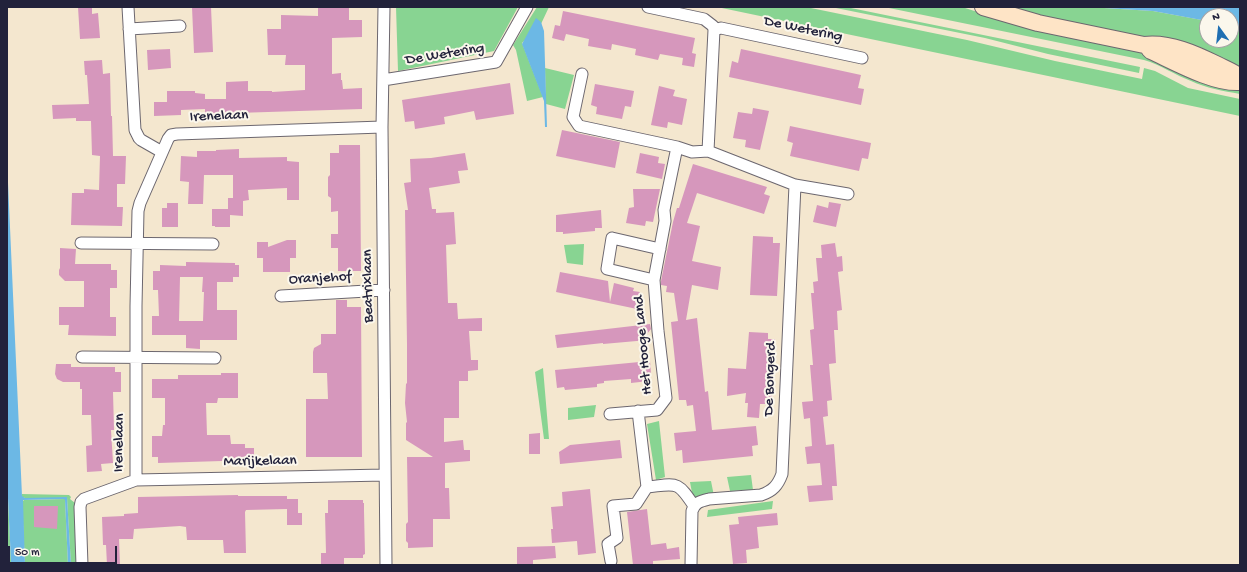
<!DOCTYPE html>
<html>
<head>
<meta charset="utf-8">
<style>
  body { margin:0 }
  #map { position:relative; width:1247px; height:572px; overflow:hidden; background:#f4e7cf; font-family:"Gochi Hand",sans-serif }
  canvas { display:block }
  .frame { position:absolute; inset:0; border:8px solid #22223b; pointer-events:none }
  .north { position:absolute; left:1199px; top:8px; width:40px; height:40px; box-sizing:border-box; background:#fbf7ec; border:1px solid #a4a2a5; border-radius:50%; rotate:345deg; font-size:11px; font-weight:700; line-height:16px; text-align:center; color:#22223b }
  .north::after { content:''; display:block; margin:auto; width:14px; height:18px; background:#1f6fb2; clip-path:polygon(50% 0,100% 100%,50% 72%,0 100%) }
  .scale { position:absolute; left:8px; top:546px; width:109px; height:18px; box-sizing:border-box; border:2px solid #22223b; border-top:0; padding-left:5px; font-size:12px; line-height:14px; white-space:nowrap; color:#22223b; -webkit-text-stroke:3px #fbf7ec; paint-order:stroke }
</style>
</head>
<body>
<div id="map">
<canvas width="1247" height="572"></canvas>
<div class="frame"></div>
<div class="north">N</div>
<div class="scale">50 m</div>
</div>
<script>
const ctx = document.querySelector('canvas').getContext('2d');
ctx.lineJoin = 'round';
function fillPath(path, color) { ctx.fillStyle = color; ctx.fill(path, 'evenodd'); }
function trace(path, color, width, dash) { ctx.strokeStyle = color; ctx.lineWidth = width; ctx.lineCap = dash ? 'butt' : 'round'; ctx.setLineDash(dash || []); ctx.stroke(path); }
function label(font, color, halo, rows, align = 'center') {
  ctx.font = font + ' "Gochi Hand",sans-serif'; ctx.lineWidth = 4; ctx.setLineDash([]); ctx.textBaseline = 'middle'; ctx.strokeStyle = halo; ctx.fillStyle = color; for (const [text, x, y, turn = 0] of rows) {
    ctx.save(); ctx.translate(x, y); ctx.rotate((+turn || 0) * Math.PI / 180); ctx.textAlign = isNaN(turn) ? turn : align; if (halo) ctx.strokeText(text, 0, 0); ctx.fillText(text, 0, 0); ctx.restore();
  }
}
fillPath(new Path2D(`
  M396,7H518L494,51L398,71Z
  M537,7H549L541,24L522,43L543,97L527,101L516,50L513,45Z
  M717,7H806L967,40L1055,61L1142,79L1144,68L1155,71L1188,88L1240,99V116Z
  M831,7H846L1140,67L1139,73L1048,54L985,38Z
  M884,7H962L993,17L1138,51L1240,88V94C1223,91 1206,88 1191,81C1175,75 1161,65 1144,60Z
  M1005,7H1088L1153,11L1202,20L1207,21V40H1231V28L1240,31V70L1025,14Z
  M545,68L574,75L565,109L546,104Z
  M584,244L583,265L567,263L564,245Z
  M543,368L549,439H544L535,372Z
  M596,405L594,417L568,420V408Z
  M659,421L665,477L656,480L647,424Z
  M751,475L753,490L730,491L727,477Z
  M7,477L11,562H7Z
  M711,481L714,496L693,498L690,482Z
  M22,494L69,495L71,497L70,499L75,503L74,507L77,565H71L67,498H25L22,497Z
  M65,499L68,565H25L22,502L24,500Z
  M773,501L772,509L707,517L708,510Z`), '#88d492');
fillPath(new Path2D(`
  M1088,7H1240V31L1231,28V16H1207V21L1153,11Z
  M536,18L541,22L544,31L547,127H545L544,101L522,44Z
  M7,160L22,496L25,498L67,497L71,565H68L65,500L64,499L23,500L25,565H7V562H11L7,477Z`), '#6cb8e5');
fillPath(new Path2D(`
  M78,7H92V14L98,13L100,38L80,39Z
  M192,7H211L213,52L194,53Z
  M318,7H349V20H362V37L332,38V74L341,73V80H342L343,89L362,88V109L205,114V109L181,110V115L154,116V102H167V91H195V93L205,94V99H226V82L248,81V91H272V92L305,90V65H285L286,55H268L267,29H281V15L318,16Z
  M563,11L695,38L692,53L696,54L694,67L682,65L683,58L660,54L658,60L635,55L636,49L612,44L611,50L588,46L589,39L566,34L564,41L552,38L555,25L560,26Z
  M170,49L171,68L148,70L147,50Z
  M741,49L861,75L858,88L864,89L861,105L729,77L732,61L738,63Z
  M102,60L103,74L110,73L111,116H112L113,156H126L125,184H117V207H123L122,226L71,225L72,193H84V189L99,190L100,156L92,155L91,121H76V118L53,119L52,105L89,104L87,75H85L84,61Z
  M510,83L514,114L476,120L474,111L444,117L445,124L415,129L414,121L405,122L402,100Z
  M595,84L634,91L631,107L625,106L622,119L596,114L597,107L591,105Z
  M659,86L675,90L673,96L687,99L682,125L668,122L667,128L651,125Z
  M753,108L769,111L760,150L745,147L746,140L733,138L738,112L752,114Z
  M790,126L871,143L868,159L862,158L859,171L790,156L793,143L787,141Z
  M562,130L620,142L615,168L556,156Z
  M339,145H360L361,271H338V248H331V234H338V211L331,212V198L328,196V177L330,175V153H339Z
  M239,149V158L287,157V161L299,162V200H287V188L248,190L249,200L243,201V216L230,215V227H215V226H212V209H228V198H233V175H204L203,204H188L189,182L180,181L181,156L197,157V151H216V150Z
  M465,153L468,170L458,171L460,183L429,188L432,209H436V213L454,212L456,244L446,245L448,303H457L458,319L482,318V331H469L471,360H478V370L468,371V381H459V418H444V442L463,440L464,450H470V461L445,463V488H449L450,519H433V547L408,548V543L406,541V524L408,522L407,457H433L406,440V423L407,422L405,403L406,384L407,383V344L405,210H408L404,183L411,182L410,159L431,158Z
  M640,153L659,157L658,163L665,164L662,179L636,173Z
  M693,164L767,187L764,194L770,196L764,214L697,193L687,223L700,226L692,261L721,267L718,290L692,285L686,320L697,318L705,392L708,391L712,430L756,426L758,445L752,446L753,456L683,463L682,450L676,451L674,433L696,431L693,405L687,406L686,400H679L671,322L678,321L674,293L666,292L667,286L661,285V281L673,222L677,208H679Z
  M633,189H660L653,222L646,221L645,226L626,223L629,208L634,207Z
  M829,202L841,204L836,227L813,222L817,205L828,208Z
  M167,203H178V227H162V208H167Z
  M601,210L602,228H595V231L563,234V232H556V215Z
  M753,236L773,237V243H780L777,296L750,295Z
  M287,240H296V258H290V272H263V258H257V242H268V247Z
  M835,243L837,257L842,256L843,271L838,272L842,310L837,311L838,330H834L836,363L829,364L832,400L827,401L828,416L823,417L826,445L834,444L837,486H832L833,500L809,502L807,486L822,485L820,463L807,464L805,447L812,446L810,418L804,419L802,402L813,401L810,365H813L810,330L814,329L811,293H814L813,282L818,281L816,258H822L821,245Z
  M60,248L76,249L75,264H111V270H117V288H110V317H116V336L68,335L69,325H59V307H84V281H65L59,275V270L60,268Z
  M186,262L235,263V265H239V277H233V282H217V310H237V340H200V349L186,348V335H152V316H159L158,290H153V271H160V265L186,266ZM180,277H203L202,292H204L203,321H179Z
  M560,272L608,281L610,302L614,283L634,288L633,291L640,292L637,309L556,292Z
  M336,300H347V307H361L362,457H306V399H328L327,373H313V352L314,348L321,344V334H336Z
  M650,324L651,329L647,334L648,340L603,344V343L557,348L555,335Z
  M749,332L768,333V339H775L772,398H765V404H760L759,418L747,417L748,403H745L746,393L727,396L728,368L746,369Z
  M650,361L651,374H648L649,381L631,383V379L604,381V383L597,384V387L565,390L564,387L557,388L555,370Z
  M56,364H71V367H115V372H121V392H113L114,430H111L113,463L101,464L102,471L87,472L86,446L92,445L91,415H82V389H80V382H63L57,379L55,374Z
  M221,373H238V398H218L217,403H206L207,435H230L231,444H245V448H254V460L158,463V457H152V436H162L163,425H165V398H152V379H178V375H221Z
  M540,433V454H529V434Z
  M620,440L622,458L560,464L559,452L570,445Z
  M590,489L596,553L578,555L577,541L552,543L551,529H553L551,507L563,506L562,492Z
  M238,495V496H287V499H298V513H302V525H287V509L246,510L245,512L246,553H224L223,540H187L186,527L180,526L134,529L133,539H119L120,565H107L106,545H103L102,517L124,516V514L138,513V497Z
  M328,500H363V503H364V511L365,554L363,555V558H344V565H321V553H326L325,513H328Z
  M34,506H58L57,529L34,527Z
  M647,509L651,545L666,543L667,549L679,547L680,559L653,561V565H633L627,512Z
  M777,513L778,525L757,527L759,548L746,550L747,563L733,564L729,525L739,524L738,517Z
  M555,546L556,558L533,560V565H517V547Z`), '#d697bc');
const street = new Path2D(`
  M128,7L135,130L139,138L141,140L162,152
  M384,7L382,127L386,565
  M648,7L704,19L713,26L714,30L708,151L795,185L848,194
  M129,29L180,26
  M714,30L721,28L862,58
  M582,74L573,117L579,126L677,147L664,210L665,221L654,280L658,331L666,398L657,410L610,414
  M383,80L496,62L527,7
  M677,147L692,152L708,151
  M81,243L213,244
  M654,280L607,269L612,238L660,249
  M281,296L384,290
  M82,357L215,358
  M638,411L647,487
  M136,480L385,475
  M647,487C677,484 677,480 694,506
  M611,561L608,544L617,538L613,506L636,504L647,487
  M82,565L80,507L81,502L84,499L136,480V306L138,211L140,203L168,139L171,135L177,134L382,127
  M691,565L692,511C695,502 701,501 709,499L761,495C773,491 778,485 782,474L795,185`);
const secondary = new Path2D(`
  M983,7L1038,23L1144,45C1170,42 1196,54 1218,65C1226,69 1234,72 1240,77
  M1149,49L1151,51C1175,62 1214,84 1240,82`);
trace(street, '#6c676f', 13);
trace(secondary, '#6c676f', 18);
trace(street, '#fff', 11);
trace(secondary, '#fee4c6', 16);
label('15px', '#22223b', '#fbf7ec', [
  ["De Wetering",803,30,12],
  ["De Wetering",445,55,-9],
  ["Irenelaan",219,117,-2],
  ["Oranjehof",320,279,-3],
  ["Beatrixlaan",369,286,-91],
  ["Het Hooge Land",644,345,-95],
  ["De Bongerd",771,379,-88],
  ["Irenelaan",120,443,-89],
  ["Marijkelaan",260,462,-1]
]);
</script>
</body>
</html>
